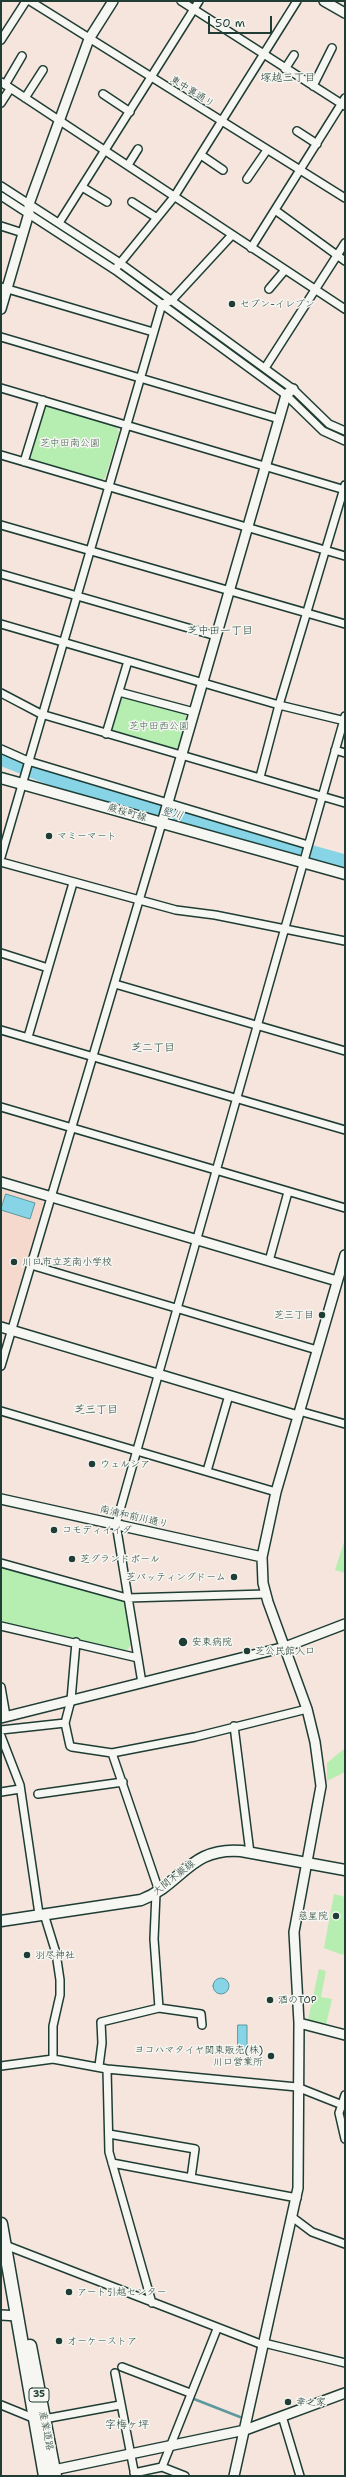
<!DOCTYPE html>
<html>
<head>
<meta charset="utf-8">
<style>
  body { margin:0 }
  #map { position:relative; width:346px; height:2477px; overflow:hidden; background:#f5e5dc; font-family:"Shantell Sans",sans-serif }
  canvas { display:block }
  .frame { position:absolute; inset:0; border:2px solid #1f3d34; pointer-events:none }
  .scale { position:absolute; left:208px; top:16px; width:64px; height:18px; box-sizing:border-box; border:2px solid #1f3d34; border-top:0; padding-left:5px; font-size:12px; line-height:14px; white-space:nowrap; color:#1f3d34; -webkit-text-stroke:3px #f6f6f2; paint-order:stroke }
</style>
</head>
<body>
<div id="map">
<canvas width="346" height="2477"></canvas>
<div class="frame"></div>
<div class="scale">50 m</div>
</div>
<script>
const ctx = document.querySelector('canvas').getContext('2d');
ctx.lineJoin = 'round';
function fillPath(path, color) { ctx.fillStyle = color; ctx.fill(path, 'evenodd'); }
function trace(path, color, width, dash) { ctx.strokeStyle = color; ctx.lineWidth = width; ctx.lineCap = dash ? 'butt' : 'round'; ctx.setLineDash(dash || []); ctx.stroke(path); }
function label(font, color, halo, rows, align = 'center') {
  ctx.font = font + ' "Shantell Sans","Klee One",sans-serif'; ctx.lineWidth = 3; ctx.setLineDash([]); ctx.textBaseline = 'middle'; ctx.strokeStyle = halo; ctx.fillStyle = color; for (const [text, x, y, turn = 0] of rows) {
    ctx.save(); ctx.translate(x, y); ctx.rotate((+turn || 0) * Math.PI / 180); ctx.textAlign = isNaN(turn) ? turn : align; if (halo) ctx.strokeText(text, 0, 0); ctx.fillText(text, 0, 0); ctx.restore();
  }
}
fillPath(new Path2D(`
  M1,1187L41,1199L44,1205L9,1320L2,1322Z`), '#f4d9cc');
fillPath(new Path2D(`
  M47,406L116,427L119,432L105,478L99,481L30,461L28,458L43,408Z
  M124,696L185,714L187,718L179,746L173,750L113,732L111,728L121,697Z
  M345,1539V1573L335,1570Z
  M1,1567L121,1600L125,1604L131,1645L126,1651L1,1622Z
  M345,1748V1772L327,1781V1763Z
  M334,1894L345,1897V1950L343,1955L324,1948Z
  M319,1969L326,1971L321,1997L332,1999L326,2025L308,2020Z`), '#b6edb0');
const water = new Path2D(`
  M6,1194L35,1203L30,1219L1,1210Z
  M213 1986a8 8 0 1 1 16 0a8 8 0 1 1-16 0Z
  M238,2025H247V2053H238Z`);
fillPath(water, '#87d4e6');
trace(water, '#5d989f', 1);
trace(new Path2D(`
  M194,2399L240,2417`), '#5d989f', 2.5);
trace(new Path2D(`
  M1,758L72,786L345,862`), '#87d4e6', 15);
const minor = new Path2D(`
  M30,1L345,198
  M181,1L345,106
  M1,40L26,1
  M285,69L294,55
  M1,82L345,309
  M5,85L22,56
  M313,86L332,48
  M103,94L130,112
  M25,98L43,70
  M1,103L10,89
  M297,131L317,144
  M201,155L223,170
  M128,165L138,149
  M247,179L267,150
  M1,186L120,263L293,389L329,424L345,431
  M82,187L107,202
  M1,196L115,270L286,395L323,431L345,441
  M132,202L157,218
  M275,210L345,261
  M59,223L199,1
  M1,226L23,233
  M251,248L345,98
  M117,267L174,197L297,1
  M1,287L153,332
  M269,289L285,270
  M1,337L279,419
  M265,368L345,243
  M1,388L345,490
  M1,455L345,556
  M24,462L43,400
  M1,525L345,624
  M1,574L216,636
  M1,624L279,705L345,721
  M119,692L194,712
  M1,693L41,714L345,803
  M106,734L128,661
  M1,749L28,761L308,845
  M335,750L345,753
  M260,777L279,705L345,485
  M1,857L162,304L171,301L232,235
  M1,862L176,910L215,915L345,941
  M1,953L48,968
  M115,984L345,1051
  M1,1030L345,1130
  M28,1037L73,883
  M1,1107L345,1208
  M269,1261L288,1192
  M31,1265L317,1350
  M1,1366L162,823
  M1,1411L276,1492
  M299,1411L345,1424
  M207,1471L229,1395
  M1,1563L127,1598L266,1594
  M1,1626L138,1658
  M76,1642L71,1700L65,1723L70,1746L72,1747L112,1753L195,1737L307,1709
  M142,1683L116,1524L345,716
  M1,1687L6,1716
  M234,1726L250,1853
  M1,1730L65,1723
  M1,1736L20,1785L39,1914
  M112,1753L159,1891
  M1,1792L20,1789
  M38,1794L123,1782
  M156,1893L154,1939L159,2008
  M44,1914L56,1953L60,1980V1995L53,2026V2059
  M1,2066L53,2059L107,2069L297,2087L345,2106
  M99,2066L102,2043L101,2022L159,2008L201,2014L202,2025
  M107,2069L109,2152L152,2303
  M345,2095L339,2113L345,2139
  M109,2134L195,2149L191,2178
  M112,2163L297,2198
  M292,2217L312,2232L345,2244
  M5,2245L263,2345
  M264,2343L345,2363
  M122,2367L190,2393
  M115,2373L135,2476
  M1,2405L33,2418
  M282,2416L300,2476
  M44,2419L120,2405
  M134,2473L162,2467
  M185,2476L162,2467L217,2329`);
const tertiary = new Path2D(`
  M324,1L345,13
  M1,309L29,213V204L89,39L113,1
  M162,823L286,395L293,389
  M1,1182L337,1281
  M1,1327L298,1416
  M1,1499L262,1557
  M1,1718L285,1647L345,1624
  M299,2023L345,2035
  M1,2315L18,2316
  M49,2471L245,2430L345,2393
  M234,2476L298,2188L299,2023L294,1932L321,1786L315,1742L307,1709L268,1602L263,1583L262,1557L276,1492L345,1255`);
const secondary = new Path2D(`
  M1,778L345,874
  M1,1921L141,1900C183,1884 189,1847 241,1851L345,1870`);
const primary = new Path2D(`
  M1,2224L45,2476
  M30,2346L55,2476`);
trace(minor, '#1f3d34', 10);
trace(tertiary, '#1f3d34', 12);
trace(secondary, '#1f3d34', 13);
trace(primary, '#1f3d34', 15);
trace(minor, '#f6f6f2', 7);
trace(tertiary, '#f6f6f2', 9);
trace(secondary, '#f6f6f2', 10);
trace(primary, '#f6f6f2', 12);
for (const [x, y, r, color] of [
  [232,304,4,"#1f3d34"],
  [49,836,4,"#1f3d34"],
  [14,1262,4,"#1f3d34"],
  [322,1315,4,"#1f3d34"],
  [92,1464,4,"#1f3d34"],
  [54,1530,4,"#1f3d34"],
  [72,1559,4,"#1f3d34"],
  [234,1577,4,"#1f3d34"],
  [183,1642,5,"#1f3d34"],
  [247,1651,4,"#1f3d34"],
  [336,1916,4,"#1f3d34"],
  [27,1955,4,"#1f3d34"],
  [270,2000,4,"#1f3d34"],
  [271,2056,4,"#1f3d34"],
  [69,2292,4,"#1f3d34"],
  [59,2341,4,"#1f3d34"],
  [288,2402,4,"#1f3d34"]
]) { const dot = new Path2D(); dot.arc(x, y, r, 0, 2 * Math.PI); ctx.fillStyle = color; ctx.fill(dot); trace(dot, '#f6f6f2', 1.5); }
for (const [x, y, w] of [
  [39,2395,20]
]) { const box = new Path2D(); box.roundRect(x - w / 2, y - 7, w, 14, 3); ctx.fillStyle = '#f6f6f2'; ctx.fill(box); trace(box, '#1f3d34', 1); }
label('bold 9px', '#1f3d34', null, [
  ["35",39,2395]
]);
label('10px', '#1f3d34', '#f6f6f2', [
  ["東中裏通り",192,92,32],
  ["蕨桜町線",127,813,16],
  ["南浦和前川通り",134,1517,13],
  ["大間木蕨線",174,1878,-38],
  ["産業道路",46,2431,79]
]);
label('10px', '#1f3d34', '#f6f6f2', [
  ["セブン-イレブン",240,304],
  ["マミーマート",57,836],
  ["川口市立芝南小学校",22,1262],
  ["芝三丁目",314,1315,"right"],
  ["ウェルシア",100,1464],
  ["コモディイイダ",62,1530],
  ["芝グランドボール",80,1559],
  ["芝バッティングドーム",226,1577,"right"],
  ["安東病院",192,1642],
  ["芝公民館入口",255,1651],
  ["慈星院",328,1916,"right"],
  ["羽尽神社",35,1955],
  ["酒のTOP",278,2000],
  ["ヨコハマタイヤ関東販売(株)",263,2050,"right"],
  ["川口営業所",263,2062,"right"],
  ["アート引越センター",77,2292],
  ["オーケーストア",67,2341],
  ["幸之家",296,2402]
], 'left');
label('10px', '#3d604d', '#f6f6f2', [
  ["芝中田南公園",70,443],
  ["芝中田西公園",159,726]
]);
label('11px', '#1f3d34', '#f6f6f2', [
  ["塚越三丁目",288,78],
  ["芝中田一丁目",220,631],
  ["芝二丁目",153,1048],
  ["芝三丁目",96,1410],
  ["字梅ヶ坪",127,2425]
]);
label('italic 11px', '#345b58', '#f6f6f2', [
  ["竪川",172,814,15]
]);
</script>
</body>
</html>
